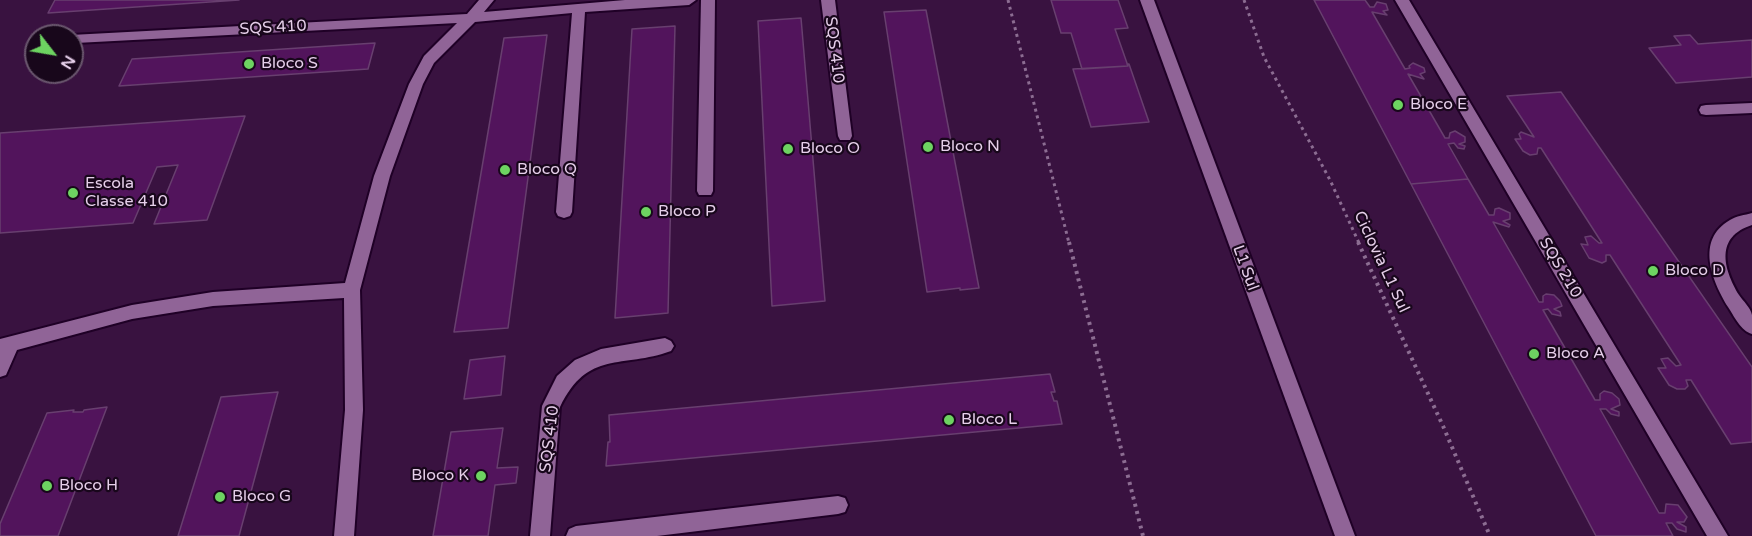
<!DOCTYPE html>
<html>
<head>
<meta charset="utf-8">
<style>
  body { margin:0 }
  #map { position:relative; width:1752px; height:536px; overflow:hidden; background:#391240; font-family:"Varela Round",sans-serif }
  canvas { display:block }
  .north { position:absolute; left:24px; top:24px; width:60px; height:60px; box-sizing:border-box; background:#18071b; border:2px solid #6a576e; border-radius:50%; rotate:121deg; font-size:16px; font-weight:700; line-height:24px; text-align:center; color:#e6cfea }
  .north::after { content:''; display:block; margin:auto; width:21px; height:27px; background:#6dd361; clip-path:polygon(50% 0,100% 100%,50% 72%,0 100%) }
</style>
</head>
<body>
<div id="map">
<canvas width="1752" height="536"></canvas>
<div class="north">N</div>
</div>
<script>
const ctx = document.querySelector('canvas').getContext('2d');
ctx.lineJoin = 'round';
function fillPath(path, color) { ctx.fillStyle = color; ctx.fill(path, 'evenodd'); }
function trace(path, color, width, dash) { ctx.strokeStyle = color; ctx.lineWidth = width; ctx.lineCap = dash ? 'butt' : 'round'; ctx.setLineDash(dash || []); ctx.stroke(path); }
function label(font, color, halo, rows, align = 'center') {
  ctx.font = font + ' "Varela Round",sans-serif'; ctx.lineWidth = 4.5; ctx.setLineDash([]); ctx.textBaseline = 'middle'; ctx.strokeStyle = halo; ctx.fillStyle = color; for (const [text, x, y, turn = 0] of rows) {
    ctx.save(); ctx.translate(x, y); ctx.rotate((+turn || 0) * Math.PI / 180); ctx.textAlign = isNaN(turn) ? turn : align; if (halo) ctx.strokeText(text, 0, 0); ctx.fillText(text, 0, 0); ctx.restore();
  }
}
const building = new Path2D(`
  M55,0H239L48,13Z
  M1051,0H1118L1128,28L1115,29L1128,66L1082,69L1071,33H1061Z
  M1314,0H1365L1370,7H1374L1377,2L1386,4L1388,10L1383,11L1387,15L1372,12L1405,69L1410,68L1409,66L1413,63L1424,68L1425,72L1420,74L1424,79L1408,74L1445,138H1449L1450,133L1455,131L1465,137V142L1459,144L1465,146L1464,149L1458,148L1454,143L1448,144L1468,179L1411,184Z
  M926,10L979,288L960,290V288L927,292L884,12Z
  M801,18L825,301L772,306L758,21Z
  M675,26L668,313L615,318L632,29Z
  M547,35L508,328L454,332L504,38Z
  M1690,35L1698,44L1752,40V77L1676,83L1649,48L1681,45L1674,36Z
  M375,43L368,69L119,86L132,59Z
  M1127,64H1129L1149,122L1091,127L1073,69L1128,66Z
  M1561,92L1752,367V442L1731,444L1691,380H1686L1688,386L1685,389H1677L1669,385L1658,368H1666L1661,359L1668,358L1676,366L1681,365L1610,255H1606V261L1602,263L1589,258L1581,244L1588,245L1585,237L1591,236L1599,243H1602L1541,148H1538L1537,154L1530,155L1523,151L1515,139H1521L1519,134L1521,132L1534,137L1507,96Z
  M245,116L207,220L154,224L178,165L157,167L133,223L0,233V133Z
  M1468,179L1489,215H1494L1495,209L1499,208L1510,213V219L1503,221L1510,225L1509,227L1493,222L1539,302H1543V296L1546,294L1554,295L1560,301L1562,306L1554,309L1560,312L1561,316L1552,314L1548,309L1543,310L1595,400H1600V394L1604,391L1612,393L1619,399L1620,405L1611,409L1619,412V416L1611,414L1606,409H1600L1659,513H1665L1666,504L1678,505L1687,517L1684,522H1677L1686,527V532L1677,529L1672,523H1666L1673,536H1596L1411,184Z
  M505,356L501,395L464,399L470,360Z
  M1050,374L1055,392H1051L1054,401H1057L1062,424L606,466L608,442H610L609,415Z
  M278,392L239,536H178L221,397Z
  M107,407L58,536H0V524L47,413L74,410L73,412H83L84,410Z
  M503,428L497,468L518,467L516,483L495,485L488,536H433L451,432Z`);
fillPath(building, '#52145c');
trace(building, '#683f6f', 1.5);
const minor = new Path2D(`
  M479,0H494L484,12L625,0H696L689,5L585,12L572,212L570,216L564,218L558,216L556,212L572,13L475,22L434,63L423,84L390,176L360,290L363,410L354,536H334L345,410L344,298L213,306L132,319L17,350L6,375L0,377V339L132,305L213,292L345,283L374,176L409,84L424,56L457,23L76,43L72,42L71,35L467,14Z
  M701,0H715L713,191L711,195H699L697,191Z
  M821,0H835L852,136L850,140H840L838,136Z
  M1395,0H1409L1728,536H1707Z
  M1752,103V113L1706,115L1701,114L1699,110L1701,106L1706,105Z
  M1752,213V225C1715,237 1723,268 1739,295C1743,301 1751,308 1752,315C1752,321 1752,328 1752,334C1741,331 1734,316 1728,307C1712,281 1695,240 1730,220C1736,216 1745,215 1752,213Z
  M665,338L671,341L674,346L671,351C622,369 588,349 560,407L550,536H530L542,406L557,376L575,360L601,349Z
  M838,496L845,498L848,505L845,512L838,514L657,536H566L569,529L576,526Z`);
const tertiary = new Path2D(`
  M1140,0H1154L1355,536H1335Z`);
trace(minor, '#1f0026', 4);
trace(tertiary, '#1f0026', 4);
trace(new Path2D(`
  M1008,0L1069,243
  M1244,0L1264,57L1330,180L1359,243`), '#8c6d92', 3, [3, 4]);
trace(new Path2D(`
  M1069,242L1143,536
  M1358,242L1443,426L1490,536`), '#8c6d92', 4, [3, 4.5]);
fillPath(minor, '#906497');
fillPath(tertiary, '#906497');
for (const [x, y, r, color] of [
  [249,64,6,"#6dd361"],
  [1398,105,6,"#6dd361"],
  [928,147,6,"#6dd361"],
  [788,149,6,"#6dd361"],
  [505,170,6,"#6dd361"],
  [73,193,6,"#6dd361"],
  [646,212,6,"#6dd361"],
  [1653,271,6,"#6dd361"],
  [1534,354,6,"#6dd361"],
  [949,420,6,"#6dd361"],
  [481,476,6,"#6dd361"],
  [47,486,6,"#6dd361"],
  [220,497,6,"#6dd361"]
]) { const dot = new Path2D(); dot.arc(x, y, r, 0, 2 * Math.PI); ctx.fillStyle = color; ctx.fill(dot); trace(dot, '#18071b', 2); }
label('16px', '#e6cfea', '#18071b', [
  ["SQS 410",273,28,-3],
  ["SQS 410",834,50,83],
  ["Ciclovia L1 Sul",1381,262,65],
  ["L1 Sul",1245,268,70],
  ["SQS 210",1560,268,59],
  ["SQS 410",550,439,-83]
]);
label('16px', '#e6cfea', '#18071b', [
  ["Bloco S",261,64],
  ["Bloco E",1410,105],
  ["Bloco N",940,147],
  ["Bloco O",800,149],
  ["Bloco Q",517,170],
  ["Escola",85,184],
  ["Classe 410",85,202],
  ["Bloco P",658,212],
  ["Bloco D",1665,271],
  ["Bloco A",1546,354],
  ["Bloco L",961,420],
  ["Bloco K",469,476,"right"],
  ["Bloco H",59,486],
  ["Bloco G",232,497]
], 'left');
</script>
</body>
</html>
